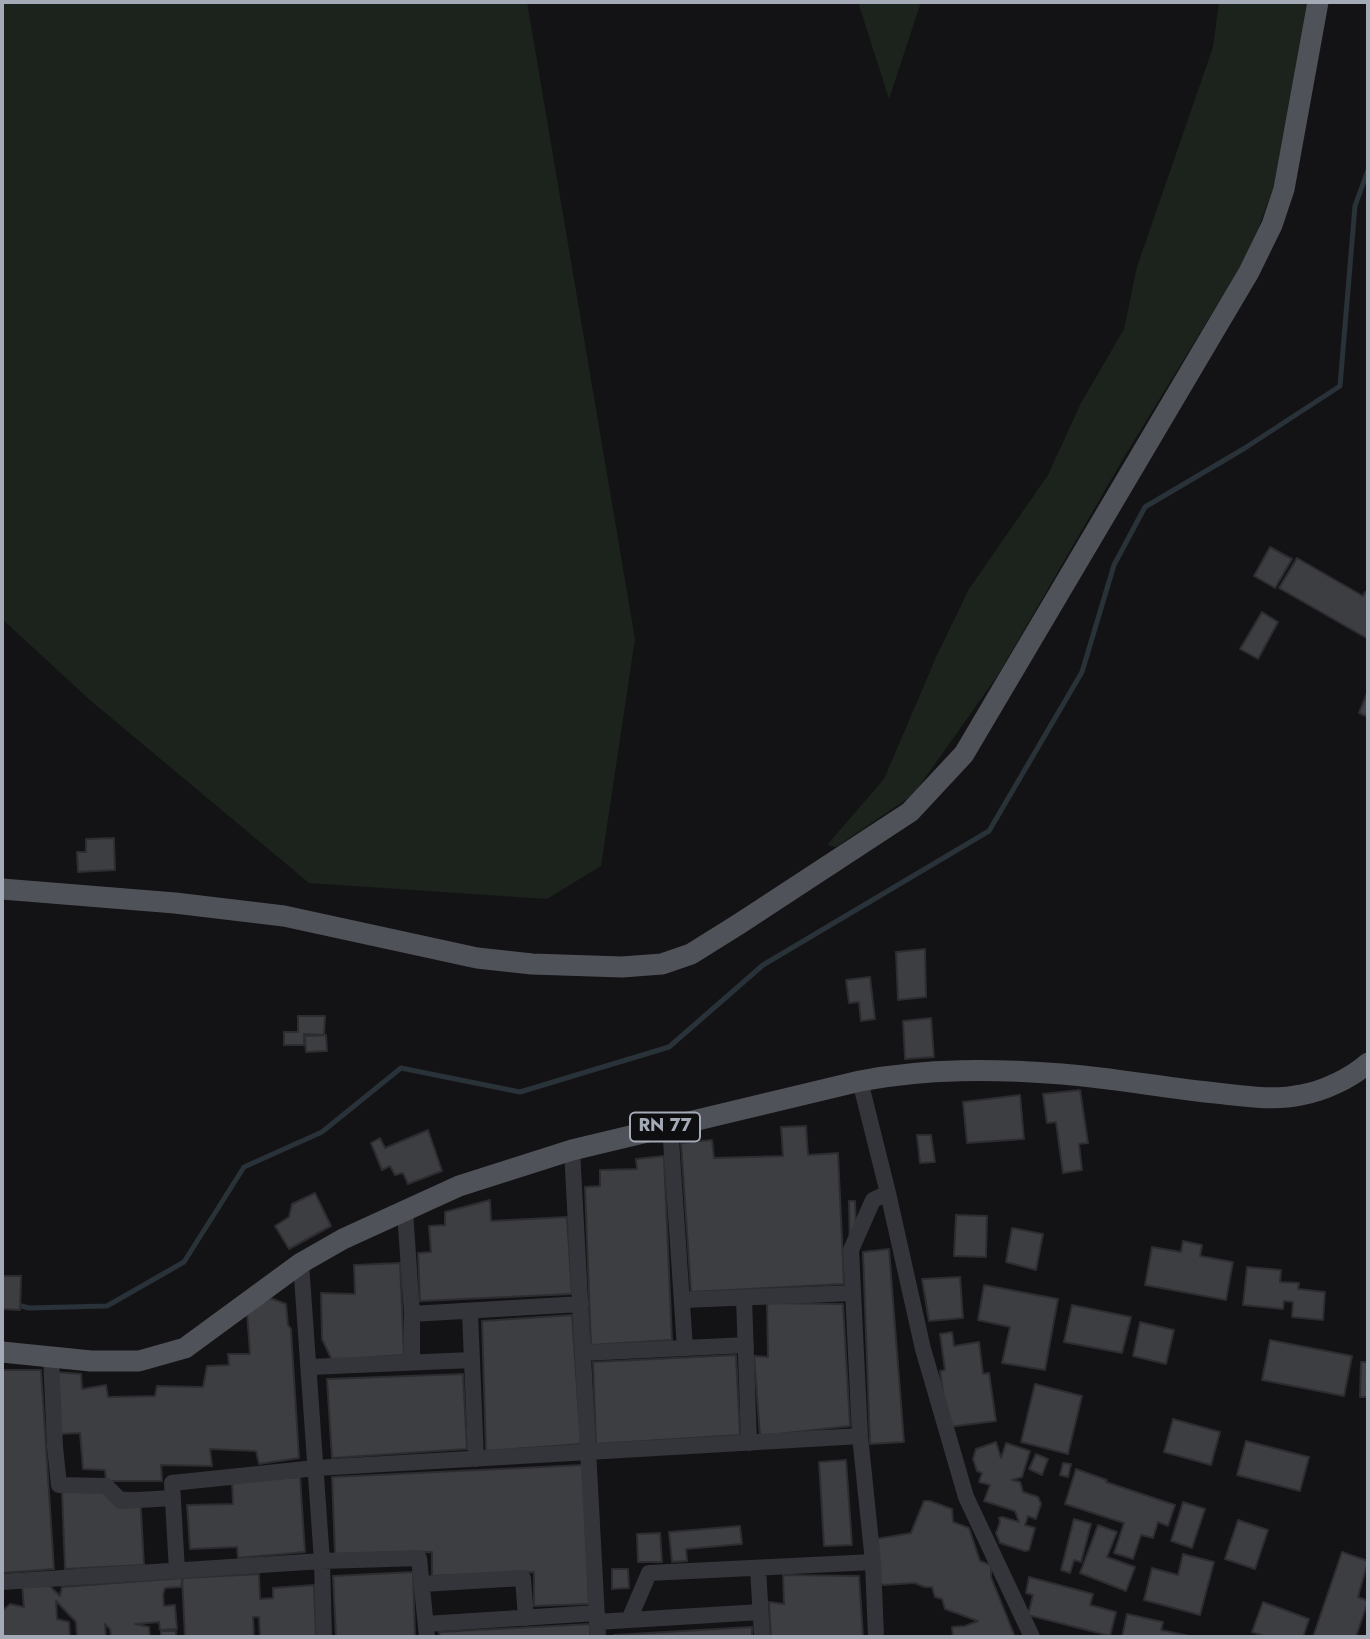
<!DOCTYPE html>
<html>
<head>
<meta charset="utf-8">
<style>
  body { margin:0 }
  #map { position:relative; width:1370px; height:1639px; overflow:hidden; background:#131315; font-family:Jost,sans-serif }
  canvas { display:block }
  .frame { position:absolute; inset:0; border:4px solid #a4aab6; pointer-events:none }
</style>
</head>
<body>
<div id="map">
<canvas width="1370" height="1639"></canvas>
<div class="frame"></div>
</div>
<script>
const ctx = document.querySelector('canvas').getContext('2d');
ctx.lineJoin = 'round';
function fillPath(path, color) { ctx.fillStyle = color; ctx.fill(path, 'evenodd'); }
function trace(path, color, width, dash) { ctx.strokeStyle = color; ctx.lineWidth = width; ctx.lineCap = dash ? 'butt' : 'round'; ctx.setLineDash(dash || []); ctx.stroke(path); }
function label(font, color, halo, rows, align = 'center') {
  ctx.font = font + ' Jost,sans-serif'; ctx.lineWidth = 6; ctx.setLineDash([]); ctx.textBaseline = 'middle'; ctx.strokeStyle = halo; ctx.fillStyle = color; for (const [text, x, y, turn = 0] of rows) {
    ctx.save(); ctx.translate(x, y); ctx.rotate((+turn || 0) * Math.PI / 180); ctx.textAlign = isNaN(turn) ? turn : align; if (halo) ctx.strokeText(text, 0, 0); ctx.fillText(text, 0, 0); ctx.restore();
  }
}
fillPath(new Path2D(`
  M2,2H527L635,639L601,866L547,899L309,883L91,701L2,619Z
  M858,2H921L889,99Z
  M1219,2H1308L1281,167L1250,251L1126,454L998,675L913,795L836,847L827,845L884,779L937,655L969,589L1048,475L1081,403L1124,329L1137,267L1213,47Z`), '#1b231c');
trace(new Path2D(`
  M2,1301L29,1308L107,1306L184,1262L244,1167L322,1132L401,1068L520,1092L669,1047L763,965L989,831L1082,672L1114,565L1145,507L1245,448L1340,386L1355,206L1368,170`), '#293239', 5);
const building = new Path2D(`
  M1270,547L1292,559L1275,588L1254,576Z
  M1297,558L1363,596L1365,592L1368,594V639L1279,588Z
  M1262,612L1278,622L1258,659L1240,649Z
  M1368,691V717L1359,713Z
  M114,838L115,870L78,872L77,852H86V839Z
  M925,949L926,997L898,1000L896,952Z
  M870,977L875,1019L861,1021L859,1002L849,1003L846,980Z
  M298,1016H325L324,1035L304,1034V1045H284V1032H298Z
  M931,1018L934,1057L905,1059L903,1021Z
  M326,1035L327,1051L306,1052L305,1036Z
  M1080,1090L1088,1143L1079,1144L1082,1170L1063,1173L1056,1122L1047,1123L1043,1094Z
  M1020,1095L1024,1139L967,1143L963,1102Z
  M806,1126L808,1155L838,1153L844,1284L691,1292L681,1143L712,1140L714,1158L783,1156L781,1127Z
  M428,1130L442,1171L408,1184L403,1173L395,1175L390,1166L382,1170L371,1143L380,1138L385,1148Z
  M917,1135H931L935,1162L920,1163Z
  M664,1156L672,1340L591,1345L585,1187L600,1186V1170L637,1169L636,1159Z
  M315,1193L331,1226L289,1249L275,1226L289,1217L292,1204Z
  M490,1200L491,1221L567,1217L572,1294L420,1301L418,1253L431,1252L429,1226L445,1225V1212Z
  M849,1201H855L857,1258H850Z
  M956,1215L987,1216L986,1257L954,1256Z
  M1012,1228L1043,1234L1036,1270L1006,1262Z
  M1183,1241L1202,1245L1200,1256L1233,1262L1226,1300L1145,1285L1152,1247L1181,1252Z
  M889,1249L904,1442L870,1444L863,1252Z
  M400,1263L404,1355L332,1360L322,1339L321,1293L355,1294L354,1265Z
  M1247,1267L1281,1270L1280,1282L1299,1283L1298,1289L1325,1292L1323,1320L1292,1317L1293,1302L1284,1301L1283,1309L1243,1305Z
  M2,1276H21L20,1310L2,1309Z
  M960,1277L963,1318L929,1321L922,1279Z
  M984,1285L1058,1299L1045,1370L1002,1363L1010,1327L978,1320Z
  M270,1298L286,1304L288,1325L291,1329L299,1458L259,1464L256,1451L210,1449L212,1466L161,1465L162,1481H106L105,1470L83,1469L80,1433L58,1434L54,1372L81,1374L82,1389L106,1385L108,1397L155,1396L157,1386L203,1387L207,1366L229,1365L228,1354H250L247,1312Z
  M767,1303L843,1304L850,1426L760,1436L754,1356L768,1357Z
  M1072,1305L1131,1317L1122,1353L1064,1342Z
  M572,1315L581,1444L486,1451L482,1321Z
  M1140,1322L1174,1330L1166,1364L1133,1356Z
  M952,1332L954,1346L979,1342L983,1374L989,1373L996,1421L948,1427L940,1371L945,1370L940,1334Z
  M1270,1340L1352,1356L1344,1396L1262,1380Z
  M736,1355L740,1435L596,1444L593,1362Z
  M1361,1362H1368V1397H1360Z
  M2,1370H41L54,1569L2,1573Z
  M463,1374L467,1449L332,1458L327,1379Z
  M1035,1384L1082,1396L1068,1454L1021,1442Z
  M1173,1419L1220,1432L1211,1465L1164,1452Z
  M1246,1441L1309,1457L1300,1491L1237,1475Z
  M996,1442L1001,1458L1006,1443L1030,1451L1022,1477L1012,1480L1020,1482L1023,1492L1038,1497L1041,1504L1036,1519L1028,1516L1025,1525L1035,1528L1029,1550L1025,1551L1000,1543L996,1533L1000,1522L999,1518L1002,1517L1019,1522L1015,1511L984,1501L990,1485L979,1482L982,1473L977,1471L973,1459L976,1449Z
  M1036,1454L1048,1459L1042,1475L1029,1469Z
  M846,1460L852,1545L824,1546L819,1462Z
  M1063,1463L1071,1464L1068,1477L1060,1475Z
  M583,1465L589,1604L534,1606V1572L432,1576V1552L335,1554L332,1477Z
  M1076,1469L1107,1480L1106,1482L1175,1505L1168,1526L1158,1522L1153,1538L1141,1535L1133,1559L1114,1553L1124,1523L1065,1504Z
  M300,1477L305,1552L238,1558L237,1547L190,1549L187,1505L233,1504L232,1482Z
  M62,1491L140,1493L144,1565L65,1569Z
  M924,1501H930L952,1509L953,1522L969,1528L980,1561L991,1565V1577L1015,1637H953L952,1627L965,1626L978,1621L945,1609L942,1599L935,1597L932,1587H925L914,1583L884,1585L876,1582V1539L911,1533Z
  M1183,1502L1205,1509L1192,1548L1171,1541Z
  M1074,1519L1091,1524L1081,1562L1074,1560L1070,1573L1061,1570Z
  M1238,1520L1268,1530L1255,1569L1225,1559Z
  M1098,1525L1117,1532L1107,1557L1135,1567L1126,1591L1080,1573Z
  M740,1526L742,1544L686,1549L687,1561L672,1562L669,1532Z
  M660,1533L662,1562H638L637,1534Z
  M1342,1552L1368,1561L1358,1597L1368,1601L1356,1637H1313Z
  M1183,1554L1214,1562L1200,1615L1144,1600L1152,1568L1178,1575Z
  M612,1569H628L629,1588L612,1589Z
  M413,1572L415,1637H336L333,1576Z
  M259,1574L260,1599L273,1598V1588L314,1585L316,1637H260L259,1617H253L254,1637H185L182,1578Z
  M783,1575L859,1576L863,1637H771L769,1602L784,1604Z
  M1029,1577L1093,1594L1090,1605L1116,1612L1110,1636L1028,1615L1033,1595L1026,1593Z
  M183,1578L181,1587L165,1588L163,1595L164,1606L175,1605L177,1629L160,1630L159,1622L135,1624L149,1627L150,1637H111L110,1629L105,1624L106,1637H77L76,1622L56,1601L57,1619L69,1622L70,1637H3L2,1611L10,1604L24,1607L22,1585L48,1584L60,1596L62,1587Z
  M1263,1602L1309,1619L1303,1637H1267L1252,1632Z
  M1127,1614L1163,1622L1161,1630L1194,1637H1122Z
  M590,1624V1637H440L439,1632Z
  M752,1627V1637H614V1635Z
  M161,1631H176V1637H161Z`);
fillPath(building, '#3d3e42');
trace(building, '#2d2d31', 2);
trace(new Path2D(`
  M860,1081L888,1193L923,1349L966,1497L1032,1637
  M670,1125L685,1348
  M572,1150L598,1637
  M405,1211L412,1314V1361
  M301,1263L322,1561L324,1637
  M744,1298L749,1443
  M683,1300L853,1293
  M470,1312L476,1459
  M412,1314L581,1304
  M583,1353L746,1345
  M51,1357L55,1447L59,1485L106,1486L121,1501L172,1498
  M309,1367L472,1360
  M758,1568L762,1637
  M177,1571L172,1483L316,1468L860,1436
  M2,1582L322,1561L419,1558L427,1637
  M422,1584L523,1578L526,1618
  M629,1620L649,1573L873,1562
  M597,1622L760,1612
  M426,1624L597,1613
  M876,1637L873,1562L860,1436L851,1250L873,1200L888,1193`), '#34353a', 16);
trace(new Path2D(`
  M2,889L175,903L284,916L477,958L532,964L622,967L662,964L691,954L739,924L910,812L964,754L1249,272L1272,225L1284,189L1318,2
  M2,1352L91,1361H139L185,1348L301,1263L343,1239L459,1186L572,1150L860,1081C928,1068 994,1069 1062,1074C1114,1078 1165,1088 1216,1093C1243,1096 1274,1101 1301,1095C1324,1091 1351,1078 1368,1063`), '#505259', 21);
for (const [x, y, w] of [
  [665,1127,70]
]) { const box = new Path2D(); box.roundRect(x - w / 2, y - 14.5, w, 29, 5); ctx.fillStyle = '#0e0e10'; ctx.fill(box); trace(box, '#a4aab6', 2); }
label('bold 18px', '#a4aab6', null, [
  ["RN 77",665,1127]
]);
</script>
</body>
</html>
